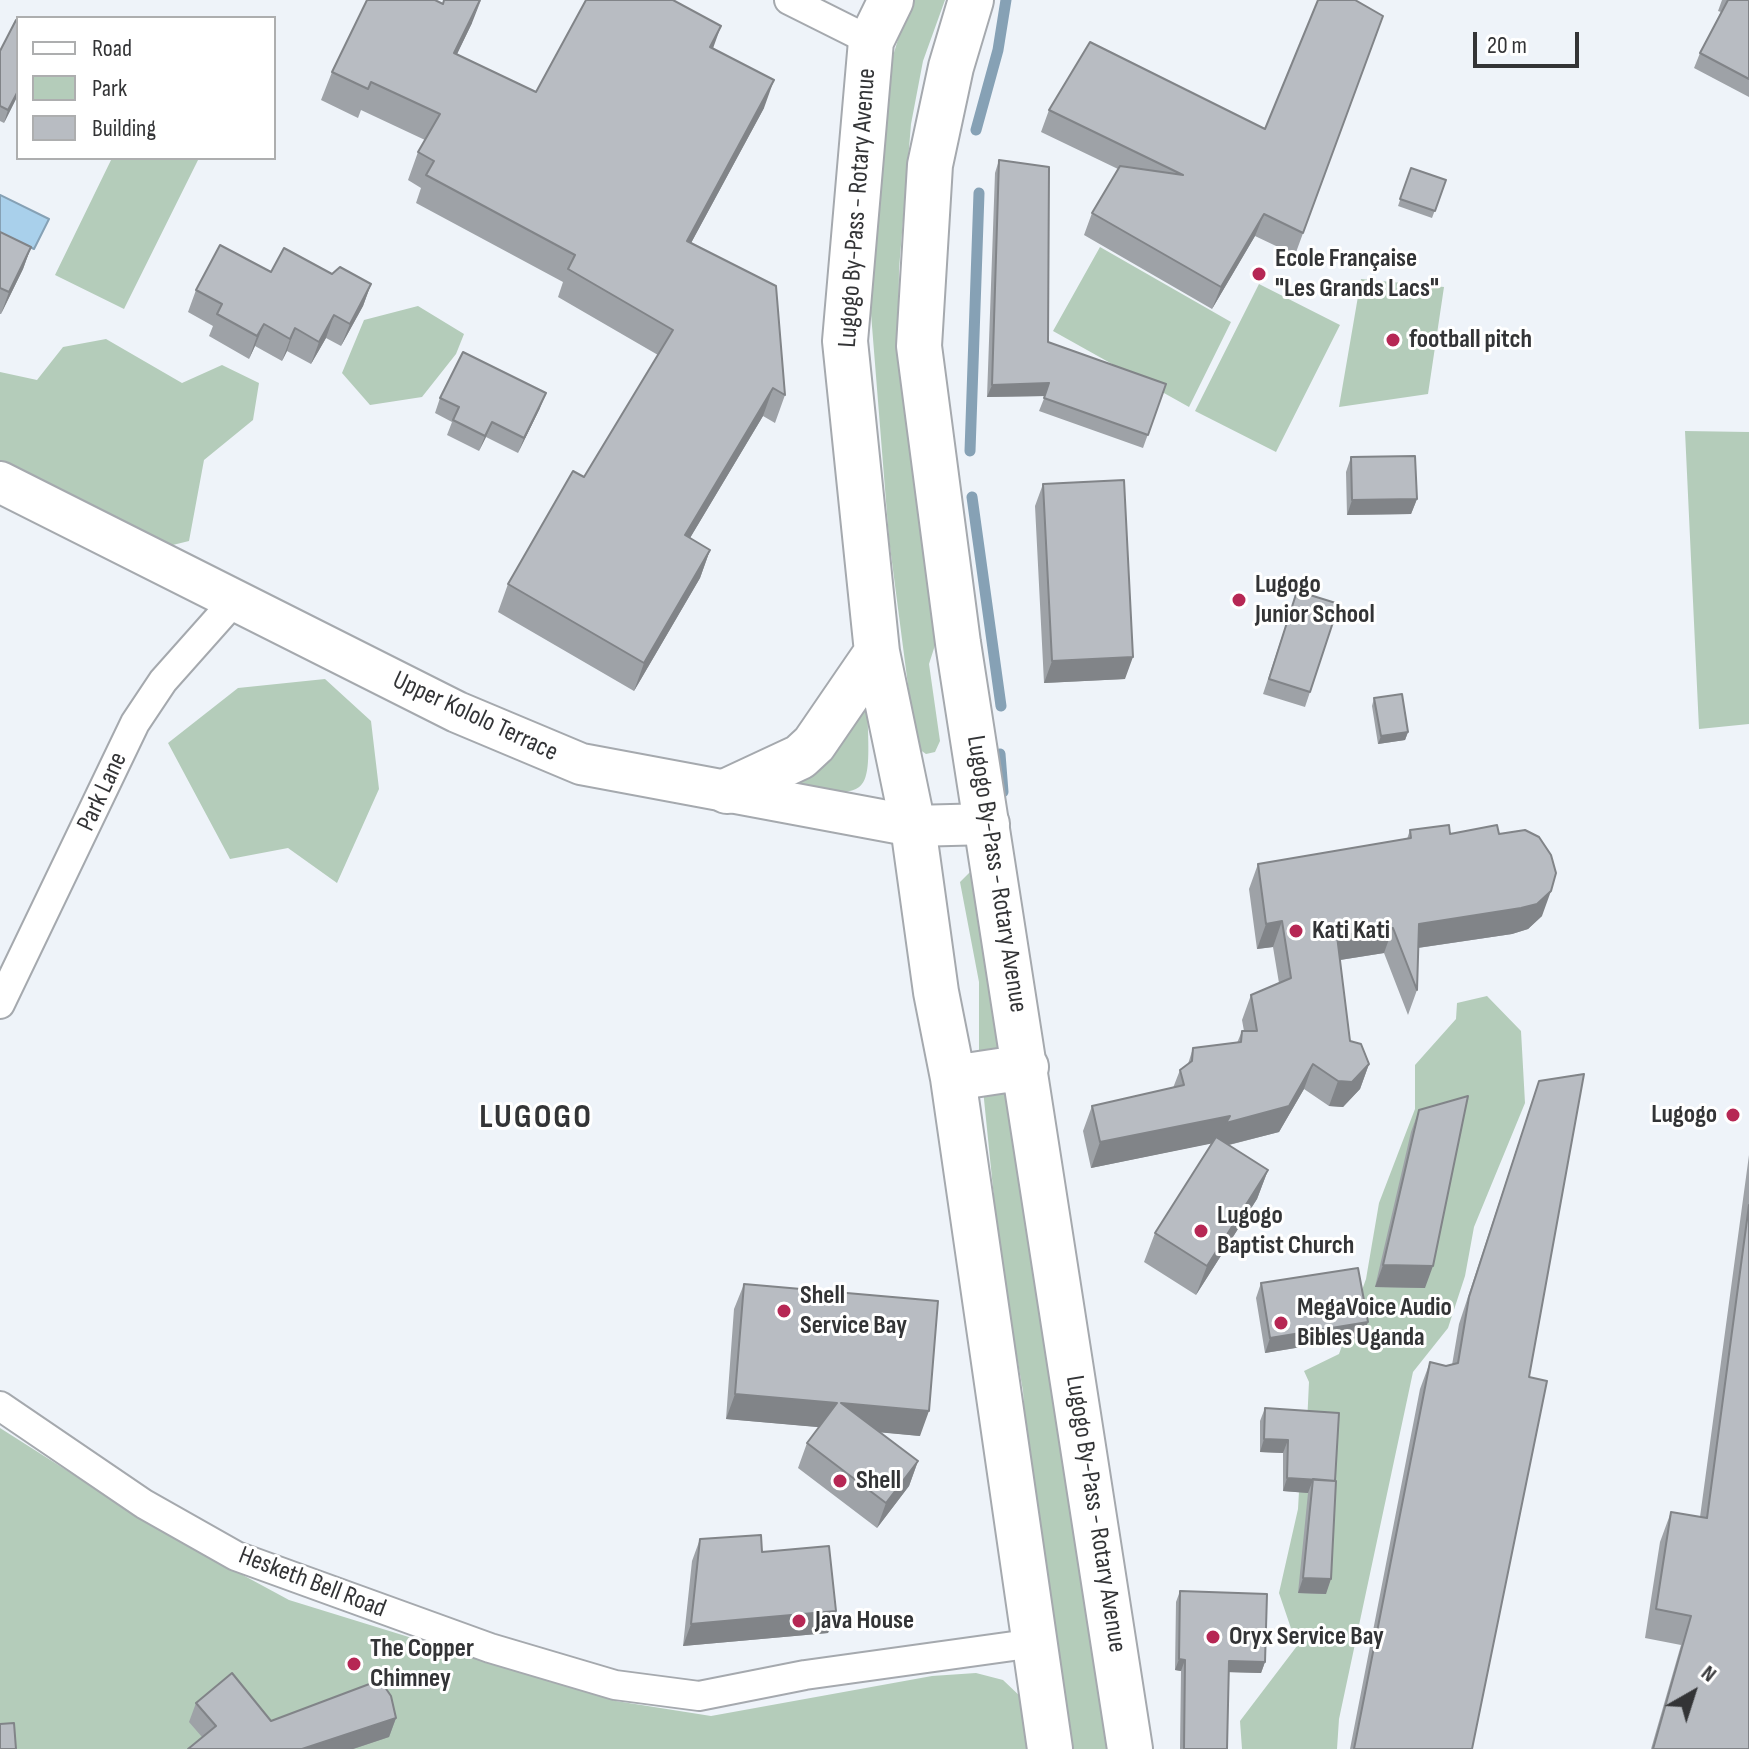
<!DOCTYPE html>
<html>
<head>
<meta charset="utf-8">
<style>
  body { margin:0 }
  #map { position:relative; width:1749px; height:1749px; overflow:hidden; background:#eef3f9; font-family:"Sofia Sans Condensed",sans-serif }
  canvas { display:block }
  .legend { position:absolute; left:16px; top:16px; width:260px; height:144px; box-sizing:border-box; background:#fff; border:2px solid #adaeaf; margin:0; padding:10px 14px; list-style:none; font-size:24px; color:#333436 }
  .legend li { display:flex; align-items:center; gap:16px; height:40px }
  .legend b { width:40px; border:2px solid #adaeaf }
  .north { position:absolute; left:1653px; top:1653px; width:80px; height:80px; -webkit-text-stroke:6px #fff; paint-order:stroke; rotate:39deg; font-size:22px; font-weight:700; line-height:32px; text-align:center; color:#333436 }
  .north::after { content:''; display:block; margin:auto; width:28px; height:36px; background:#333436; clip-path:polygon(50% 0,100% 100%,50% 72%,0 100%) }
  .scale { position:absolute; left:1473px; top:32px; width:106px; height:36px; box-sizing:border-box; border:4px solid #333436; border-top:0; padding-left:10px; font-size:24px; line-height:28px; white-space:nowrap; color:#333436; -webkit-text-stroke:6px #fff; paint-order:stroke }
</style>
</head>
<body>
<div id="map">
<canvas width="1749" height="1749"></canvas>
<ul class="legend">
<li><b style="height:10px;background:#fff"></b>Road</li>
<li><b style="height:22px;background:#b4ccba"></b>Park</li>
<li><b style="height:22px;background:#b8bcc2"></b>Building</li>
</ul>
<div class="north">N</div>
<div class="scale">20 m</div>
</div>
<script>
const ctx = document.querySelector('canvas').getContext('2d');
ctx.lineJoin = 'round';
function fillPath(path, color) { ctx.fillStyle = color; ctx.fill(path, 'evenodd'); }
function trace(path, color, width, dash) { ctx.strokeStyle = color; ctx.lineWidth = width; ctx.lineCap = dash ? 'butt' : 'round'; ctx.setLineDash(dash || []); ctx.stroke(path); }
function label(font, color, halo, rows, align = 'center') {
  ctx.font = font + ' "Sofia Sans Condensed",sans-serif'; ctx.lineWidth = 6; ctx.setLineDash([]); ctx.textBaseline = 'middle'; ctx.strokeStyle = halo; ctx.fillStyle = color; for (const [text, x, y, turn = 0] of rows) {
    ctx.save(); ctx.translate(x, y); ctx.rotate((+turn || 0) * Math.PI / 180); ctx.textAlign = isNaN(turn) ? turn : align; if (halo) ctx.strokeText(text, 0, 0); ctx.fillText(text, 0, 0); ctx.restore();
  }
}
fillPath(new Path2D(`
  M910,0H945L923,61L911,124L899,269L898,363L936,642L929,664L940,741L935,752L926,754L916,747L889,539L870,301L882,92Z
  M112,158H199L124,309L55,275Z
  M1100,247L1231,322L1189,407L1053,331Z
  M1361,279L1444,287L1428,394L1339,407Z
  M1259,284L1340,325L1276,452L1195,411Z
  M418,306L464,334L456,354L422,397L370,405L342,373L364,320Z
  M106,339L182,383L222,365L259,383L253,420L204,460L189,541L112,560L0,462V372L37,380L63,347Z
  M1685,431L1749,432V724L1699,729Z
  M325,679L371,721L379,789L337,883L288,848L230,859L168,743L238,688Z
  M867,704C871,805 873,797 776,785C829,771 840,750 867,704Z
  M971,871L976,875L1053,1406L1066,1469L1109,1749H1071L1028,1468L1023,1391L1001,1267L979,1050V982L960,882Z
  M1487,996L1521,1031L1525,1103L1474,1227L1465,1276L1448,1328L1413,1372L1339,1719L1337,1749H1242L1240,1721L1297,1646L1279,1593L1298,1509L1302,1438L1307,1424L1309,1382L1304,1371L1339,1354L1366,1279L1379,1203L1415,1109V1065L1456,1019L1457,1003Z
  M0,1428L167,1534L289,1600L616,1701L711,1716L932,1676L976,1673L1003,1680L1023,1699L1032,1749H0Z`), '#b4ccba');
const water = new Path2D(`
  M0,195L49,219L34,249L0,233Z`);
fillPath(water, '#a9d0eb');
trace(water, '#86a1b5', 2);
trace(new Path2D(`
  M976,130L998,50L1006,0
  M970,451L979,193
  M972,497L1001,706
  M1000,754L1003,792`), '#86a1b5', 11);
const minor = new Path2D(`
  M789,0L871,41
  M0,1004L135,723L163,681L235,600
  M0,1406L144,1504L236,1556L490,1648L615,1685L699,1696L805,1675L1035,1643`);
const secondary = new Path2D(`
  M0,482L457,712L581,764L913,826L989,824`);
const primary = new Path2D(`
  M891,0L871,41L845,341L877,652L913,826L936,992L953,1078L1050,1749
  M971,0L951,67L930,165L919,346L958,643L1130,1749
  M727,791L800,757L814,744L877,652
  M953,1078L1026,1067`);
trace(minor, '#a5a9ae', 32);
trace(secondary, '#a5a9ae', 44);
trace(primary, '#a5a9ae', 48);
trace(minor, '#fff', 28);
trace(secondary, '#fff', 40);
trace(primary, '#fff', 44);
fillPath(new Path2D(`
  M1722,0H1749V97L1694,68L1700,53L1721,12L1718,11Z
  M443,4L472,23L457,54L536,92L713,48L764,108L691,243L785,395L775,423L763,416L690,538L710,550L700,578L634,691L498,612L508,584L584,477L658,355L558,297L563,282L416,203L421,188L408,180L418,152L425,140L361,110L358,118L321,100L332,72Z
  M1383,16L1295,255L1255,236L1212,309L1084,235L1092,213L1118,169L1041,132L1049,110L1265,129Z
  M18,21V100L16,99L4,123L0,121V51Z
  M999,160L1048,342L1166,384L1143,448L1039,411L1045,396L987,397L995,173Z
  M1411,168L1446,180L1432,218L1398,206Z
  M0,232L31,247L23,269L1,314H0Z
  M271,272L332,274L371,284L363,306L341,346L326,338L311,364L287,351L282,361L255,346L249,359L209,336L213,326L188,312L196,290Z
  M440,398L540,408L518,453L486,437L479,451L447,435L452,422L435,413Z
  M1351,457L1417,499L1411,514L1347,515L1346,472Z
  M1043,484L1125,679L1044,683L1035,506Z
  M1297,591L1310,692L1305,707L1263,694Z
  M1374,698L1408,732L1405,740L1378,744L1372,706Z
  M1410,830L1450,834H1499L1542,916L1528,929L1512,934L1418,948L1417,990L1408,1015L1384,953L1340,960L1350,1041L1369,1064L1360,1089L1343,1107L1329,1106L1304,1089L1279,1132L1229,1145L1268,1170L1257,1199L1196,1295L1144,1262L1155,1233L1212,1143L1091,1168L1083,1131L1092,1106L1173,1088L1180,1070L1188,1064L1193,1048L1237,1043L1242,1031H1244L1242,1020L1251,995L1279,983L1273,947L1257,949L1249,889L1258,864L1407,839Z
  M1539,1081L1529,1377L1472,1749H1350L1420,1389L1430,1362L1446,1366L1452,1365L1459,1324Z
  M1419,1110L1425,1288L1375,1287L1411,1132Z
  M1749,1155V1749H1651L1681,1645L1645,1638L1660,1542L1671,1512L1700,1517Z
  M1261,1283L1368,1322L1362,1337L1265,1353L1256,1298Z
  M744,1284L920,1436L880,1432L918,1461L909,1486L877,1528L798,1468L807,1443L819,1427L726,1419L734,1309Z
  M1265,1408L1339,1413L1326,1594L1298,1593L1308,1493L1283,1491V1453L1260,1452V1421Z
  M700,1539L762,1552L836,1611L828,1633L683,1646L692,1561Z
  M1180,1591L1265,1662L1261,1673L1228,1672L1227,1749H1180L1181,1671L1175,1670L1176,1602Z
  M196,1703L271,1721L396,1718L389,1737L353,1749H188L202,1737L189,1722Z`), '#9ea2a7');
fillPath(new Path2D(`
  M481,0L472,23L444,81L454,53Z
  M721,26L711,54L710,47Z
  M774,80L764,108L677,269L687,241Z
  M18,91L16,99L4,123L8,110Z
  M1264,214L1255,236L1212,309L1221,287Z
  M31,247L23,269L1,314L9,292Z
  M371,284L363,306L341,346L350,324Z
  M334,315L326,338L311,364L319,342Z
  M264,324L255,346L249,359L257,336Z
  M295,328L287,351L282,361L290,339Z
  M1049,383L1045,396L987,397L992,385Z
  M773,388L763,416L675,563L685,535Z
  M546,393L540,408L518,453L524,438Z
  M492,422L486,437L479,451L485,436Z
  M1417,499L1411,514L1347,515L1352,500Z
  M710,550L700,578L634,691L644,663Z
  M1133,657L1125,679L1044,683L1052,661Z
  M1408,732L1405,740L1378,744L1381,736Z
  M1551,891L1542,916L1528,929L1512,934L1410,949L1419,924Z
  M1282,921L1273,947L1257,949L1266,924Z
  M1393,928L1384,953L1327,962L1337,936Z
  M1313,1064L1304,1089L1279,1132L1216,1148L1219,1142L1091,1168L1100,1142Z
  M1369,1064L1360,1089L1343,1107L1329,1106L1338,1081Z
  M1268,1170L1257,1199L1196,1295L1207,1266Z
  M1383,1265L1433,1266L1425,1288L1375,1287Z
  M1368,1322L1362,1337L1265,1353L1270,1338Z
  M735,1394L837,1403L828,1428L726,1419Z
  M841,1403L929,1411L920,1436L832,1428Z
  M1264,1439L1288,1440L1283,1453L1260,1452Z
  M918,1461L909,1486L877,1528L886,1503Z
  M1287,1478L1313,1480L1308,1493L1283,1491Z
  M1303,1578L1331,1579L1326,1594L1298,1593Z
  M836,1611L828,1633L683,1646L691,1624Z
  M1179,1659L1185,1660L1181,1671L1175,1670Z
  M1229,1661L1265,1662L1261,1673L1225,1672Z
  M396,1718L389,1737L353,1749H302Z`), '#818488');
const building = new Path2D(`
  M367,0H435L443,4L444,0H480L454,53L536,92L586,0H673L721,26L710,47L774,80L687,241L776,286L785,395L773,388L685,535L710,550L644,663L508,584L573,471L584,477L673,330L568,269L575,255L426,175L434,161L418,152L440,114L371,82L368,89L332,72Z
  M1318,0H1355L1383,16L1303,233L1264,214L1221,287L1092,213L1120,166L1183,175L1049,110L1090,42L1265,129Z
  M1728,0H1749V79L1700,53Z
  M16,20L18,21V91L8,110L0,106V51Z
  M999,160L1049,167L1048,342L1166,384L1148,435L1044,398L1049,383L992,385Z
  M1411,168L1446,180L1435,211L1400,199Z
  M0,232L31,247L9,292L0,288Z
  M220,245L271,272L284,248L332,274L340,267L371,284L350,324L334,315L319,342L295,328L290,339L264,324L257,336L217,314L222,304L196,290Z
  M463,352L546,393L524,438L492,422L485,436L453,420L459,407L440,398Z
  M1415,456L1417,499L1352,500L1351,457Z
  M1124,480L1133,657L1052,661L1043,484Z
  M1297,591L1339,604L1310,692L1269,679Z
  M1402,694L1408,732L1381,736L1374,698Z
  M1449,825L1450,834L1497,825L1499,834L1525,830L1539,837L1551,855L1556,873L1551,891L1537,904L1521,908L1419,924L1417,990L1393,928L1337,936L1350,1041L1361,1044L1369,1064L1352,1082L1338,1081L1313,1064L1289,1106L1226,1123L1230,1116L1100,1142L1092,1106L1184,1085L1180,1070L1192,1061L1193,1048L1241,1042L1242,1031H1257L1251,995L1291,978L1282,921L1266,924L1258,864L1411,838L1410,830Z
  M1584,1074L1529,1377L1547,1381L1472,1749H1354L1430,1362L1446,1366L1458,1363L1469,1297L1539,1081Z
  M1468,1096L1433,1266L1383,1265L1419,1110Z
  M1216,1137L1268,1170L1207,1266L1155,1233Z
  M1749,1205V1749H1653L1691,1616L1656,1609L1671,1512L1707,1518Z
  M1358,1268L1368,1322L1270,1338L1261,1283Z
  M744,1284L938,1301L929,1411L841,1403L918,1461L886,1503L807,1443L837,1403L735,1394Z
  M1265,1408L1339,1413L1335,1481L1287,1478L1288,1440L1264,1439Z
  M1313,1479L1336,1481L1331,1579L1303,1578Z
  M761,1535L762,1552L829,1546L836,1611L691,1624L700,1539Z
  M1180,1591L1267,1594L1265,1662L1229,1661L1227,1749H1184L1185,1660L1179,1659Z
  M232,1673L271,1721L380,1680L391,1696L396,1718L302,1749H188L216,1726L196,1703Z
  M14,1723L16,1749H0V1724Z`);
fillPath(building, '#b8bcc2');
trace(building, '#818488', 2);
for (const [x, y, r, color] of [
  [1259,274,8,"#b62754"],
  [1393,340,8,"#b62754"],
  [1239,600,8,"#b62754"],
  [1296,931,8,"#b62754"],
  [1733,1115,8,"#b62754"],
  [1201,1231,8,"#b62754"],
  [784,1311,8,"#b62754"],
  [1281,1323,8,"#b62754"],
  [840,1481,8,"#b62754"],
  [799,1621,8,"#b62754"],
  [1213,1637,8,"#b62754"],
  [354,1664,8,"#b62754"]
]) { const dot = new Path2D(); dot.arc(x, y, r, 0, 2 * Math.PI); ctx.fillStyle = color; ctx.fill(dot); trace(dot, '#fff', 3); }
label('26px', '#333436', '#fff', [
  ["Lugogo By-Pass - Rotary Avenue",858,208,-86],
  ["Upper Kololo Terrace",475,717,25],
  ["Park Lane",103,792,-65],
  ["Lugogo By-Pass - Rotary Avenue",996,874,81],
  ["Lugogo By-Pass - Rotary Avenue",1095,1514,81],
  ["Hesketh Bell Road",312,1583,21]
]);
label('bold 26px', '#333436', '#fff', [
  ["Ecole Française",1275,259],
  ["\"Les Grands Lacs\"",1275,289],
  ["football pitch",1409,340],
  ["Lugogo",1255,585],
  ["Junior School",1255,615],
  ["Kati Kati",1312,931],
  ["Lugogo",1717,1115,"right"],
  ["Lugogo",1217,1216],
  ["Baptist Church",1217,1246],
  ["Shell",800,1296],
  ["Service Bay",800,1326],
  ["MegaVoice Audio",1297,1308],
  ["Bibles Uganda",1297,1338],
  ["Shell",856,1481],
  ["Java House",815,1621],
  ["Oryx Service Bay",1229,1637],
  ["The Copper",370,1649],
  ["Chimney",370,1679]
], 'left');
ctx.letterSpacing = '2px';
label('bold 34px', '#333436', '#fff', [
  ["LUGOGO",536,1118]
]);
ctx.letterSpacing = '0px';
</script>
</body>
</html>
